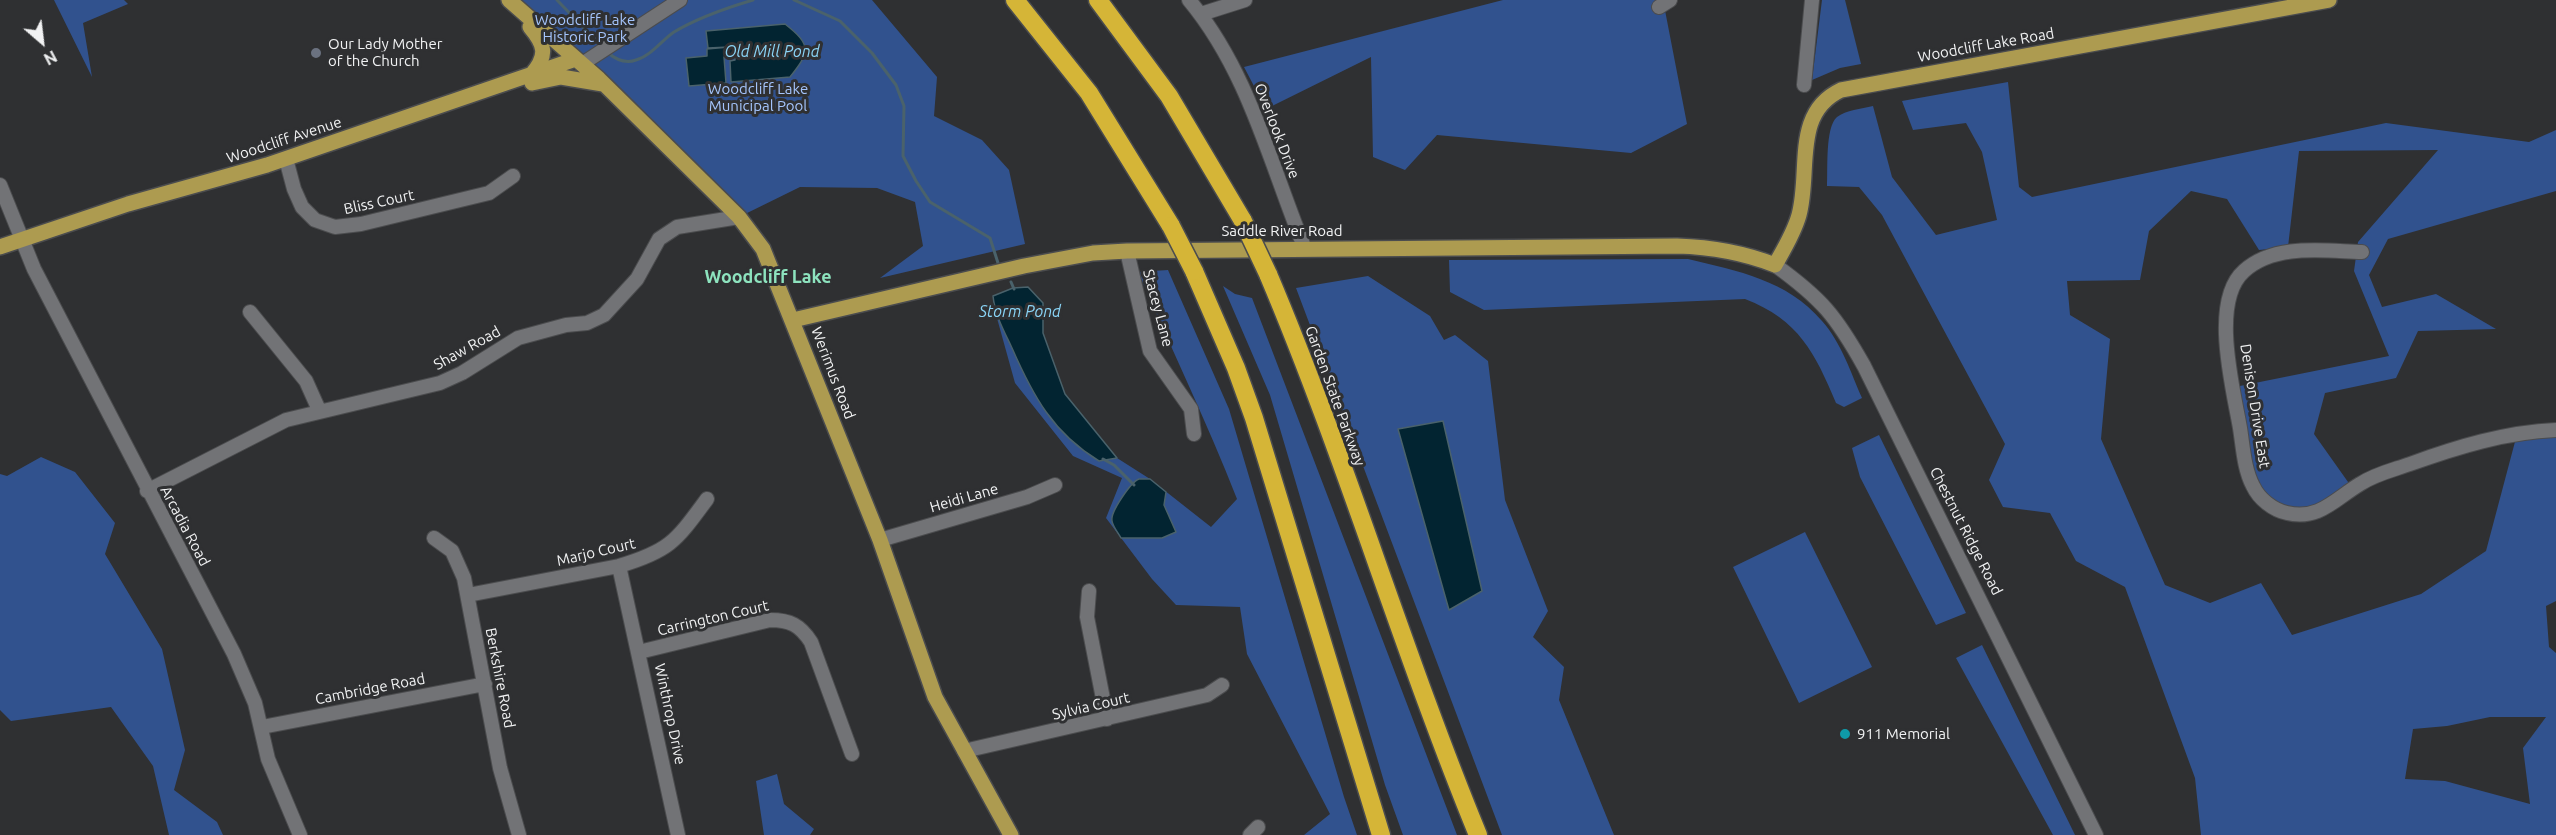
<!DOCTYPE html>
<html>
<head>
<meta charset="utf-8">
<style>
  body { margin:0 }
  #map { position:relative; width:2556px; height:835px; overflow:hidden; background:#2f3032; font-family:Ubuntu,sans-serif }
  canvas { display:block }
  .north { position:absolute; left:12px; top:12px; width:60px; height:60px; -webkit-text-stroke:4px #2f3032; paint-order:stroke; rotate:152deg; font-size:16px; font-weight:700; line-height:24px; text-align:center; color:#f1f2f3 }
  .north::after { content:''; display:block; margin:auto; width:21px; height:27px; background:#f1f2f3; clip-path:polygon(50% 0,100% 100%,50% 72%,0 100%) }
</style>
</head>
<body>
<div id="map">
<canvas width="2556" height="835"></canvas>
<div class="north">N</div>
</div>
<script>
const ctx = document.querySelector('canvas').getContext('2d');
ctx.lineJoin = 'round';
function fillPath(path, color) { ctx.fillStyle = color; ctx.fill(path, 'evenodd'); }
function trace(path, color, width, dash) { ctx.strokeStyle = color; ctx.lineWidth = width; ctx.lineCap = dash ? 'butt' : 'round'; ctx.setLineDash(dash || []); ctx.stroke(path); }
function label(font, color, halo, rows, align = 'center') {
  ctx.font = font + ' Ubuntu,sans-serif'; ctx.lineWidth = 6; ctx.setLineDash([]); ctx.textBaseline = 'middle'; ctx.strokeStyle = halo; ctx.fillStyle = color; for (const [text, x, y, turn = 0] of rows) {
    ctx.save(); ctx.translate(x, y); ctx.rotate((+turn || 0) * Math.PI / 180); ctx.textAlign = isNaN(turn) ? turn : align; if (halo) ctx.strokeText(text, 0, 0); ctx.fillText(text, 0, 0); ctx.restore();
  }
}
fillPath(new Path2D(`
  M54,0H124L128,4L83,23L92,77Z
  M509,0H872L937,77L934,116L982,140L1009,170L1025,244L880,278L923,246L915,202L877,188L800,187L739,217Z
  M1503,0H1663L1687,124L1631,153L1437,135L1405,170L1373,157L1371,57L1266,109L1244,67Z
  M1822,0H1845L1861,64L1840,68L1812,80Z
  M2008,82L2019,187L2032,197L2386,123L2529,142L2556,130V191L2388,239L2369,275L2382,307L2436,294L2496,329L2418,331L2396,378L2325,393L2314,434L2353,489L2300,513L2258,496L2230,388L2389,356L2354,271L2358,242L2438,150L2299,151L2288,247L2259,250L2227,199L2191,191L2149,231L2140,280L2067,281L2070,315L2110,339L2101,439L2165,585L2210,603L2261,583L2292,635L2421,594L2486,551L2516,438L2556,433V601L2546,606L2549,647L2556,653V835H2201L2195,778L2125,587L2076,561L2050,513L2003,507L1989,480L2005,444L1882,215L1859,187L1827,186C1828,170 1825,127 1837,117C1846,110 1861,109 1873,106L1892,177L1936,235L1997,220L1982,152L1966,123L1913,130L1902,101ZM2490,717H2546L2523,748L2530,804L2445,781L2405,779L2413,729L2447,726Z
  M1688,259C1738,271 1787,280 1822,321C1841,342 1851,373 1862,398L1844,407L1836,403C1815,353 1799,320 1745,299L1484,310L1450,292L1449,260Z
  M1168,270L1229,409L1344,797L1357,835H1304L1330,814L1247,654L1240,607L1176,605L1152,579L1106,518L1122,478L1073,456L1015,383L995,311L1012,348L1099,461L1117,458L1150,479L1211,527L1237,499C1207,422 1171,348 1138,272Z
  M1368,276L1430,316L1444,340L1455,335L1488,361L1505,500L1548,611L1533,637L1564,667L1559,700L1614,835H1502L1296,288Z
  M1223,286L1235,294L1252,298L1457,835H1403L1385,785L1270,395Z
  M1879,435L1966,613L1936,625L1860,477L1852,448Z
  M41,457L75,472L115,523L105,554L162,649L185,750L174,790L217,822L223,835H169L153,766L111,707L11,721L0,710V474L7,476Z
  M1805,532L1872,667L1799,703L1733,567Z
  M1982,645L2075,835H2053L1956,658Z
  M777,774L784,804L814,829L810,835H764L756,781Z`), '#31528e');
const water = new Path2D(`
  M785,24C812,45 810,52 790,77L731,82L730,61L735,60V56L724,57L726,83L689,86L686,58L707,56V49L729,47L708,48L706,31Z
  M1028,287L1043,303V333L1065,394L1117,458L1099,461C1053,433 1033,396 1012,348C1004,331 995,315 993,296L1013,288Z
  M1443,421L1482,591L1449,610L1398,429Z
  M1139,479H1150L1166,492L1164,505L1176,532L1162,538H1121C1119,534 1113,527 1112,521C1110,512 1131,482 1139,479Z`);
fillPath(water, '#022431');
trace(water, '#4a626b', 1.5);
trace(new Path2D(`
  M557,0L602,47
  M794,0L840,21L872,53L896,85L904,106L903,156L916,181L930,202L990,238L998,263
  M607,52C615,59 625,64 636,60C651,56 662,40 674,32C699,17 726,8 753,0
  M1011,282L1014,289
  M1103,459L1114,465L1134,485`), '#4a626b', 3);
const minor = new Path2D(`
  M1189,0C1249,72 1270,164 1305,249
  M1659,7L1670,0
  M1201,14L1245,0
  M582,64L680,0
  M1804,85L1812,0
  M286,159L294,189L302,207L315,220L335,227L361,224L489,193L513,176
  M0,185L34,269L234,654L255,703L268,759L300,835
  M1127,251L1150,351L1191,409L1194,434
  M2362,252C2324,251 2275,243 2244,271C2210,301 2233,388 2240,428C2243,447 2244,469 2253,486C2259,499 2273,510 2287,513C2319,521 2336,498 2360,484C2375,474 2393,470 2410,464C2457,447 2506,432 2556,430
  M1775,265C1822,299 1836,316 1864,366L2096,835
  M250,312L306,381L319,410
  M147,491L286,420L440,383L462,373L518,338L566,325L587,323L604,315L637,279L659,239L677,227L739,217
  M434,538L452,551L464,578L500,768L519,835
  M880,540L1027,497L1055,485
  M619,566L678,835
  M1089,591L1087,617L1107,719
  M468,595L619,566C670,551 676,541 707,499
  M639,652L770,620C790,620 800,625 811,642L852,754
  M262,727L485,684
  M964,751L1207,695L1222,685
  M1250,835L1258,827`);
const major = new Path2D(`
  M509,0L599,79L739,217L763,249L880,540L935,697L1011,835
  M530,27C545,45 548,55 532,74
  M532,83L561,77L603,84
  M0,247L128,204L267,165L576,59
  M793,320L1024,266L1093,253L1127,251L1677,246C1712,247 1742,252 1775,265C1784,249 1794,233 1799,215C1811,171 1792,113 1841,90L2329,0`);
const highway = new Path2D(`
  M1015,0L1089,93L1171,226
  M1098,0L1169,96L1243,221
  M1194,271L1236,368L1254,418L1381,835
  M1268,274C1346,458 1402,650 1478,835`);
trace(minor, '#4b4c4e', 16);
trace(major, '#4b4c4e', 18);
trace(highway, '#4b4c4e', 21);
trace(minor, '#727376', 14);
trace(major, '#ad9b50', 15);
trace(highway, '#d5b537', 18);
const highwayBridge = new Path2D(`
  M1243,221L1268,274
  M1171,226L1194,271`);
trace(highwayBridge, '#4b4c4e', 21, []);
trace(highwayBridge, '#d5b537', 18);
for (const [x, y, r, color] of [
  [316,53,6,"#6b7280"],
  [1845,734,6,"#0f9aa8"]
]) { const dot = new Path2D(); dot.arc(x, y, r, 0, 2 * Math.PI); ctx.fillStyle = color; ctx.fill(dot); trace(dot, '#2f3032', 2); }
label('15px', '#a4c4fc', '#2f3032', [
  ["Woodcliff Lake",585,20],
  ["Historic Park",585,37],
  ["Woodcliff Lake",758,89],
  ["Municipal Pool",758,106]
]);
label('15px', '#f1f2f3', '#2f3032', [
  ["Our Lady Mother",328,44],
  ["of the Church",328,61],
  ["911 Memorial",1857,734]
], 'left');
label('15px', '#f1f2f3', '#2f3032', [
  ["Woodcliff Lake Road",1986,45,-10],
  ["Overlook Drive",1277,131,69],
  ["Woodcliff Avenue",284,140,-18],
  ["Bliss Court",379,202,-12],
  ["Saddle River Road",1282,231],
  ["Stacey Lane",1158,308,75],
  ["Shaw Road",467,348,-29],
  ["Werimus Road",833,373,69],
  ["Garden State Parkway",1335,396,70],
  ["Denison Drive East",2255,406,81],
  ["Heidi Lane",964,498,-16],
  ["Arcadia Road",185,526,62],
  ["Chestnut Ridge Road",1966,531,63],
  ["Marjo Court",596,552,-13],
  ["Carrington Court",713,618,-13],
  ["Berkshire Road",500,678,79],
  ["Cambridge Road",370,689,-11],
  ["Sylvia Court",1091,706,-13],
  ["Winthrop Drive",670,714,78]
]);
label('italic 16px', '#8ad4f6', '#2f3032', [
  ["Old Mill Pond",772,52],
  ["Storm Pond",1020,312]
]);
label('bold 18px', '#8de3be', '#2f3032', [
  ["Woodcliff Lake",768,277]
]);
</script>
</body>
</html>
